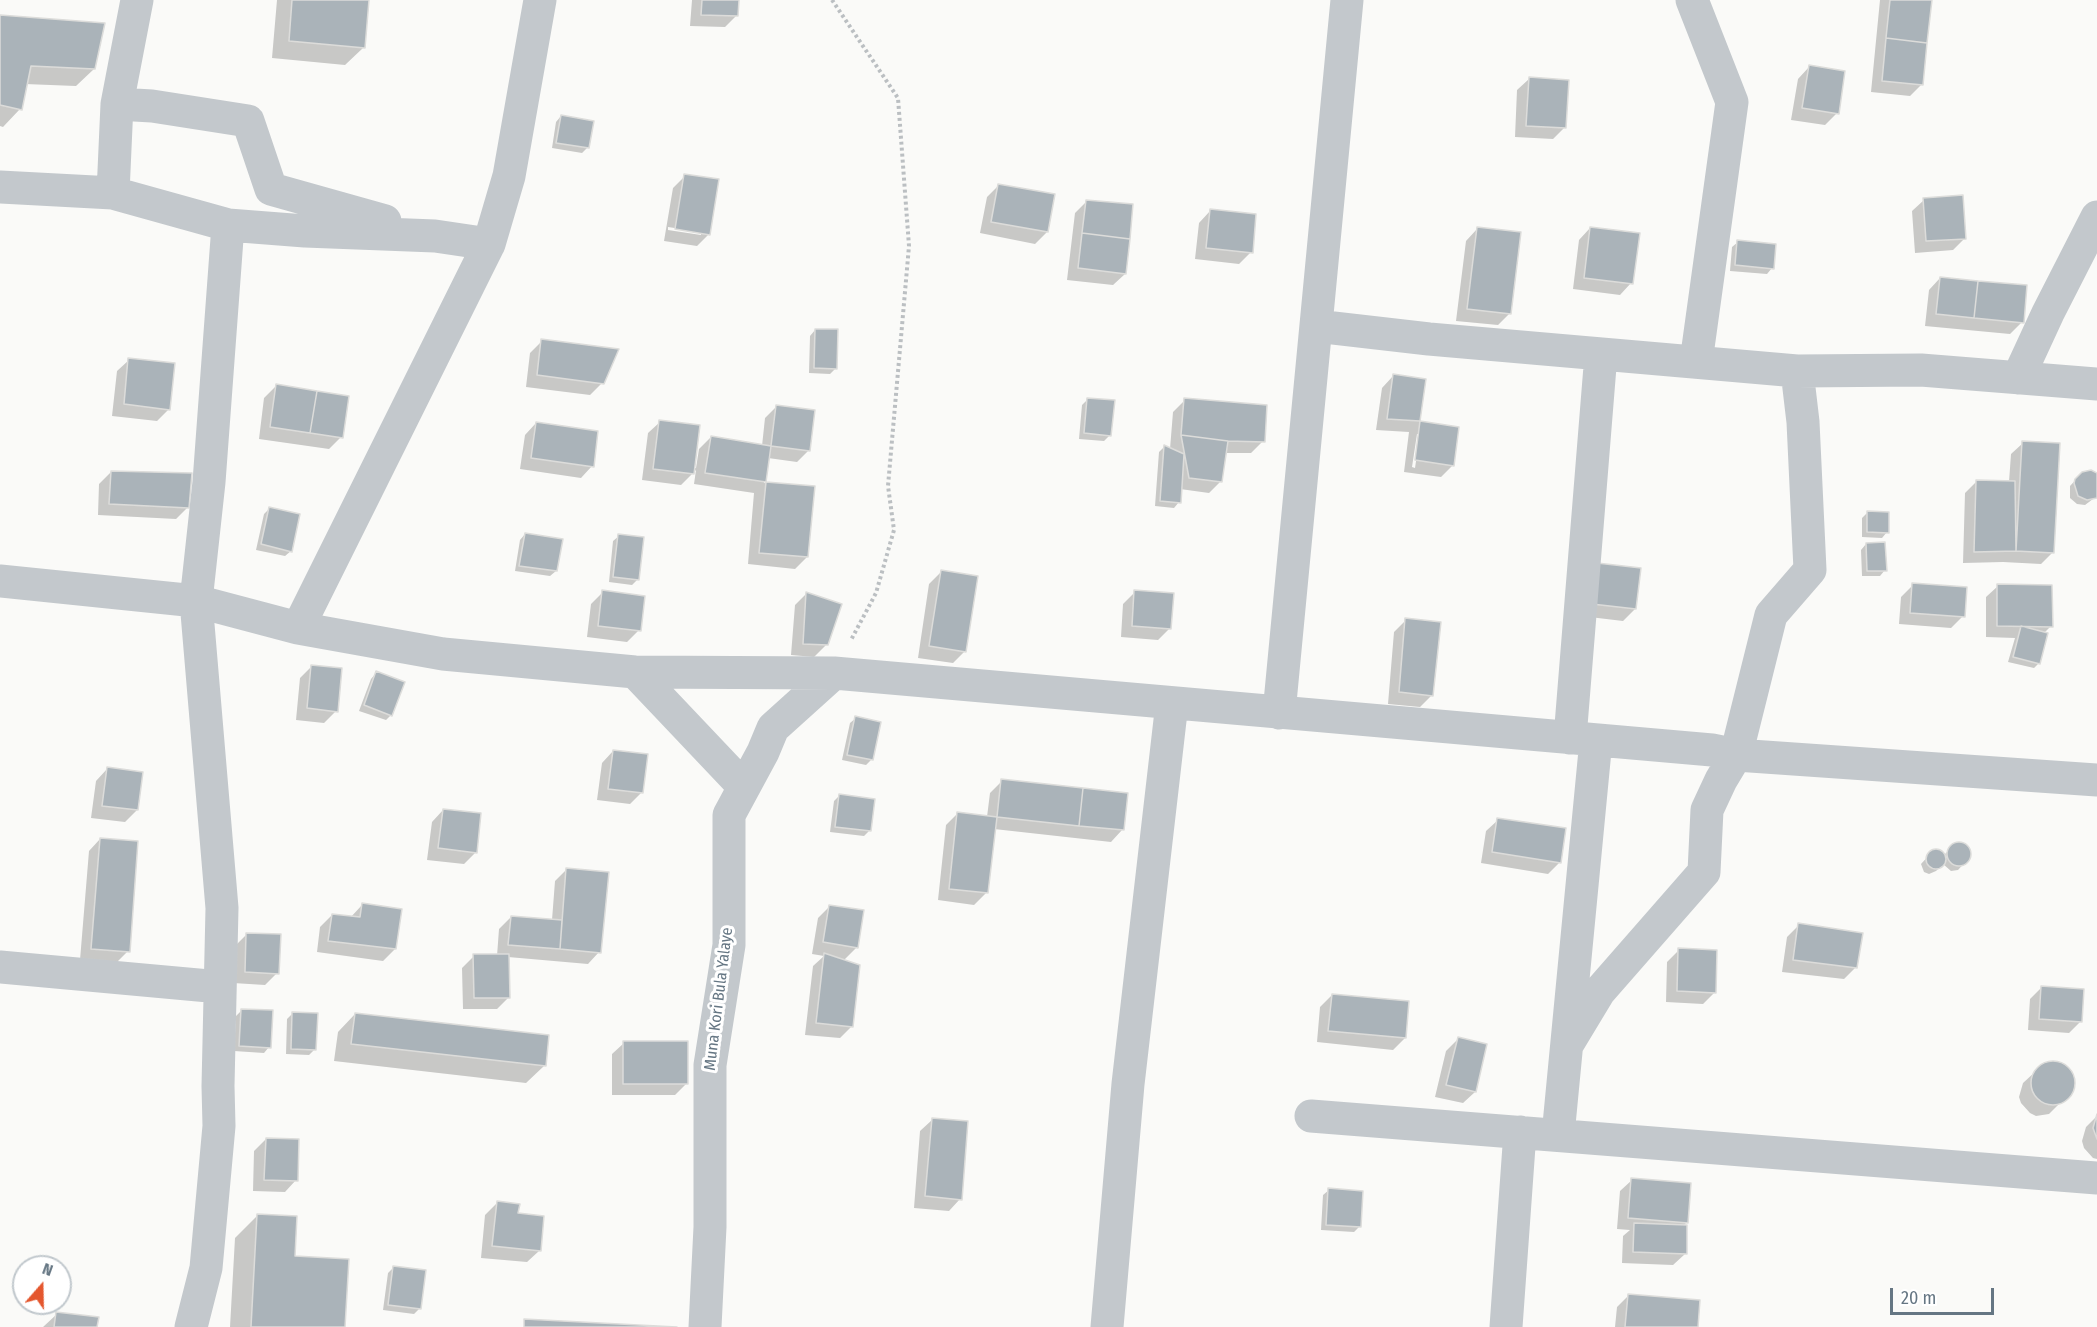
<!DOCTYPE html>
<html>
<head>
<meta charset="utf-8">
<style>
  body { margin:0 }
  #map { position:relative; width:2097px; height:1327px; overflow:hidden; background:#fafaf8; font-family:"Fira Sans Condensed",sans-serif }
  canvas { display:block }
  .north { position:absolute; left:12px; top:1255px; width:60px; height:60px; box-sizing:border-box; background:#fff; border:2px solid #c1c8cd; border-radius:50%; rotate:20deg; font-size:16px; font-weight:700; line-height:24px; text-align:center; color:#657683 }
  .north::after { content:''; display:block; margin:auto; width:21px; height:27px; background:#e4572e; clip-path:polygon(50% 0,100% 100%,50% 72%,0 100%) }
  .scale { position:absolute; left:1890px; top:1288px; width:104px; height:27px; box-sizing:border-box; border:3px solid #657683; border-top:0; padding-left:8px; font-size:18px; line-height:21px; white-space:nowrap; color:#657683; -webkit-text-stroke:4px #fff; paint-order:stroke }
</style>
</head>
<body>
<div id="map">
<canvas width="2097" height="1327"></canvas>
<div class="north">N</div>
<div class="scale">20 m</div>
</div>
<script>
const ctx = document.querySelector('canvas').getContext('2d');
ctx.lineJoin = 'round';
function fillPath(path, color) { ctx.fillStyle = color; ctx.fill(path, 'evenodd'); }
function trace(path, color, width, dash) { ctx.strokeStyle = color; ctx.lineWidth = width; ctx.lineCap = dash ? 'butt' : 'round'; ctx.setLineDash(dash || []); ctx.stroke(path); }
function label(font, color, halo, rows, align = 'center') {
  ctx.font = font + ' "Fira Sans Condensed",sans-serif'; ctx.lineWidth = 6; ctx.setLineDash([]); ctx.textBaseline = 'middle'; ctx.strokeStyle = halo; ctx.fillStyle = color; for (const [text, x, y, turn = 0] of rows) {
    ctx.save(); ctx.translate(x, y); ctx.rotate((+turn || 0) * Math.PI / 180); ctx.textAlign = isNaN(turn) ? turn : align; if (halo) ctx.strokeText(text, 0, 0); ctx.fillText(text, 0, 0); ctx.restore();
  }
}
fillPath(new Path2D(`
  M277,0H368L363,48L345,65L272,58Z
  M692,0H737L736,16L725,27L690,26Z
  M1880,0H1930L1922,84L1910,96L1871,92Z
  M0,16L94,69L76,86L25,84L20,109L3,127L0,126Z
  M1809,67L1837,113L1825,125L1791,120L1798,79Z
  M1529,79L1565,127L1553,139L1515,137L1517,90Z
  M561,116L588,147L582,153L552,148L556,122Z
  M685,176L708,235L697,246L664,241L673,188ZM668,227L701,232V235L668,230Z
  M999,185L1047,232L1035,244L980,233L987,197Z
  M1924,200L1965,238L1953,250L1915,253L1912,211Z
  M1087,201L1125,274L1113,285L1067,280L1075,213Z
  M1210,211L1251,252L1239,264L1195,259L1199,223Z
  M1590,228L1631,283L1620,295L1573,289L1579,240Z
  M1477,229L1510,313L1498,325L1456,321L1466,241Z
  M1738,242L1772,268L1767,274L1730,271L1732,247Z
  M1940,278L2022,322L2010,334L1925,326L1929,290Z
  M815,330L836,368L830,374L809,373L810,336Z
  M542,341L602,383L590,395L526,387L530,353Z
  M129,360L169,409L157,421L112,416L117,371Z
  M1393,376L1424,380L1419,422L1458,428L1453,465L1441,477L1404,472L1409,432L1376,430L1382,388ZM1417,434H1420L1415,468L1412,467Z
  M276,386L341,437L329,449L259,439L264,398Z
  M1088,399L1110,435L1104,441L1079,439L1082,405Z
  M1185,400L1263,441L1251,453H1225L1221,481L1209,493L1180,489L1179,502L1174,508L1155,506L1159,452L1164,447L1170,449L1173,412Z
  M777,406L809,450L797,462L768,458L764,483L813,488L807,557L795,569L748,564L754,493L694,484L696,470L681,485L642,480L648,433L660,422L693,468H696L699,449L711,437L762,446L765,418Z
  M536,423L592,466L581,478L520,469L525,435Z
  M2023,443L2053,552L2041,564L2003,562L1963,563L1965,493L1977,481L2009,482L2011,454Z
  M111,472L188,507L176,519L98,515L99,484Z
  M2082,473L2097,476V496L2085,505L2077,504L2070,498V486Z
  M269,509L291,551L285,556L256,550L264,514Z
  M1868,512L1887,532L1882,538L1862,537V518Z
  M525,534L556,571L550,576L515,571L520,540Z
  M619,536L638,579L632,585L609,582L613,541Z
  M1866,544L1885,570L1880,576H1862L1861,550Z
  M1639,569L1635,609L1623,621L1581,616Z
  M941,572L965,651L953,663L918,658L929,584Z
  M1913,585L1963,616L1951,628L1899,624L1901,597Z
  M1998,586L2051,626L2044,633L2039,663L2034,668L2008,662L2015,638L1986,637V597Z
  M603,592L639,630L627,642L587,637L591,604Z
  M1135,592L1170,628L1158,640L1121,637L1123,604Z
  M806,594L826,645L814,657L791,655L795,605Z
  M1406,620L1432,695L1420,707L1388,704L1394,632Z
  M312,666L336,711L324,723L296,720L300,678Z
  M376,673L391,715L386,720L359,711L371,679Z
  M856,718L871,760L866,765L842,760L850,723Z
  M613,751L642,792L630,804L597,800L602,763Z
  M107,769L137,810L125,822L91,818L96,781Z
  M1002,781L1122,830L1111,842L994,829L986,893L974,905L938,900L946,825L958,813L987,817L990,793Z
  M839,796L869,831L864,836L830,832L834,801Z
  M443,810L476,852L464,864L427,860L432,822Z
  M1498,820L1560,862L1548,874L1481,863L1486,831Z
  M100,839L128,951L116,963L80,960L89,851Z
  M1955,844H1962L1969,852L1968,859L1958,870L1951,871L1943,864L1936,871L1929,874L1924,872L1921,864L1932,852L1938,851L1944,855Z
  M567,869L599,952L588,964L508,957L509,997L497,1009H463L462,968L474,956H497L499,929L511,917L552,920L555,881Z
  M362,905L395,949L383,961L317,952L320,927L332,915L350,918Z
  M829,907L857,947L843,961L852,1026L840,1038L805,1035L813,966L824,956L812,954L818,918Z
  M1799,925L1856,967L1844,979L1782,972L1787,937Z
  M247,934L277,973L265,985L233,983L235,946Z
  M1679,950L1715,992L1703,1004L1666,1002L1667,962Z
  M2042,987L2081,1021L2069,1033L2028,1030L2030,999Z
  M1332,995L1405,1038L1393,1050L1317,1042L1320,1007Z
  M242,1010L269,1047L264,1053L234,1051L236,1016Z
  M293,1013L315,1049L309,1055L286,1054L287,1019Z
  M355,1014L544,1066L526,1083L334,1061L338,1032Z
  M1458,1039L1486,1045L1475,1092L1463,1103L1435,1097L1446,1051Z
  M624,1043L687,1083L675,1095H612V1054Z
  M2048,1063L2061,1064L2067,1068L2071,1074L2073,1086L2071,1092L2049,1114L2036,1116L2030,1113L2021,1103L2019,1097L2023,1083L2036,1071Z
  M2097,1116V1159L2093,1158L2084,1148L2082,1141L2086,1127Z
  M932,1120L960,1199L949,1211L914,1208L920,1131Z
  M266,1139L296,1180L285,1192L253,1191L254,1151Z
  M1632,1180L1687,1222L1682,1227L1685,1254L1673,1265L1622,1263L1623,1236L1630,1230L1617,1229L1620,1191Z
  M1329,1190L1359,1227L1354,1232L1321,1230L1323,1195Z
  M497,1203L517,1215L539,1251L527,1262L481,1258L485,1215Z
  M258,1215L294,1257L343,1327H230L235,1238Z
  M393,1268L420,1308L414,1314L383,1310L388,1273Z
  M1629,1295L1696,1327H1615L1617,1307Z
  M57,1314L96,1327H43Z`), '#0003');
const building = new Path2D(`
  M292,0H369L365,48L289,41Z
  M702,0H739L738,16L701,15Z
  M1890,0H1932L1927,43L1886,38Z
  M0,15L105,23L95,69L31,66L22,110L0,105Z
  M1886,38L1927,43L1923,85L1882,81Z
  M1809,65L1845,71L1839,114L1802,108Z
  M1529,77L1569,80L1566,128L1526,126Z
  M561,115L594,121L589,148L556,143Z
  M684,174L719,179L710,235L675,229Z
  M998,184L1055,194L1048,232L991,222Z
  M1963,195L1966,239L1926,241L1923,198Z
  M1086,200L1133,204L1130,239L1082,233Z
  M1210,209L1256,214L1253,253L1206,248Z
  M1477,227L1521,232L1511,314L1467,309Z
  M1590,227L1640,233L1633,284L1584,278Z
  M1082,233L1130,239L1126,274L1078,268Z
  M1737,240L1776,244L1774,269L1735,265Z
  M1940,277L1978,281L1974,318L1936,314Z
  M1978,281L2027,285L2024,323L1974,318Z
  M815,329H838L837,369L814,368Z
  M541,339L619,349L604,384L537,375Z
  M128,358L175,363L170,410L124,404Z
  M1393,374L1426,379L1420,421L1387,419Z
  M276,384L317,391L310,433L270,427Z
  M317,391L349,396L343,438L310,433Z
  M1087,398L1115,400L1111,436L1084,433Z
  M1184,398L1267,405L1265,442L1228,441L1181,435Z
  M776,405L815,410L810,451L771,446Z
  M659,420L700,425L694,474L653,469Z
  M1420,421L1459,427L1454,466L1415,460Z
  M536,422L598,431L594,467L531,458Z
  M1181,435L1228,441L1222,482L1189,478Z
  M711,436L771,446L766,482L705,473Z
  M2022,441L2060,443L2054,553L2016,551Z
  M1164,445L1184,454L1181,503L1160,501Z
  M2091,470L2097,473V498L2087,500L2078,496L2074,483L2075,479L2082,472Z
  M111,471L192,473L189,508L109,504Z
  M1976,480L2015,481L2016,551L1974,552Z
  M766,482L815,486L808,557L759,553Z
  M269,507L300,514L292,552L261,544Z
  M1867,511L1889,512V533L1867,532Z
  M525,533L563,539L557,571L519,566Z
  M618,534L644,537L639,580L613,577Z
  M1885,542L1887,571H1867L1866,543Z
  M1597,563L1641,568L1636,609L1592,604Z
  M941,570L978,576L966,652L929,646Z
  M1912,583L1967,587L1965,617L1910,613Z
  M1997,584L2052,585L2053,627L1997,626Z
  M602,590L645,596L641,631L598,626Z
  M1134,590L1174,593L1171,629L1132,626Z
  M806,592L842,604L828,645L803,644Z
  M1405,618L1441,622L1433,696L1399,692Z
  M2021,626L2048,633L2040,664L2013,657Z
  M311,665L342,668L338,712L307,708Z
  M376,671L405,682L392,716L364,705Z
  M855,716L881,722L873,760L847,755Z
  M613,750L648,754L643,793L608,789Z
  M107,767L143,772L138,810L102,806Z
  M1001,779L1083,788L1079,826L997,817Z
  M1083,788L1128,793L1124,830L1079,826Z
  M839,794L875,799L871,831L835,827Z
  M443,809L481,813L477,853L438,848Z
  M957,812L997,817L988,893L949,889Z
  M1497,818L1566,828L1561,863L1492,852Z
  M100,838L138,841L130,952L91,949Z
  M1947 854a12 12 0 1 1 24 0a12 12 0 1 1-24 0Z
  M1926 859a10 10 0 1 1 20 0a10 10 0 1 1-20 0Z
  M566,868L609,872L601,953L560,949Z
  M362,903L402,909L396,949L328,941L332,914L360,917Z
  M829,905L864,910L858,948L823,942Z
  M511,916L562,920L560,949L508,945Z
  M1798,923L1863,933L1857,968L1793,960Z
  M246,933L281,934L279,974L245,972Z
  M1678,948L1717,950L1716,993L1677,991Z
  M824,953L860,965L853,1027L816,1023Z
  M473,954H509L510,998H474Z
  M2041,986L2084,989L2082,1022L2039,1019Z
  M1332,994L1409,1001L1406,1038L1328,1031Z
  M241,1009L273,1010L271,1048L239,1046Z
  M292,1012L318,1013L316,1050L291,1049Z
  M355,1013L549,1035L546,1066L351,1044Z
  M1458,1037L1487,1044L1476,1092L1446,1085Z
  M623,1041H688V1084H623Z
  M2031 1083a22 22 0 1 1 44 0a22 22 0 1 1-44 0Z
  M2097,1114V1139L2093,1128Z
  M932,1118L968,1121L962,1200L925,1196Z
  M266,1138L299,1139L298,1181L264,1180Z
  M1631,1178L1691,1183L1688,1223L1628,1218Z
  M1328,1188L1363,1191L1361,1227L1326,1225Z
  M497,1201L520,1204L518,1213L544,1216L541,1251L492,1246Z
  M257,1214L297,1216L295,1256L349,1259L345,1327H251Z
  M1634,1223L1687,1225V1254L1633,1252Z
  M393,1266L426,1270L421,1309L388,1305Z
  M1628,1294L1700,1300L1698,1327H1625Z
  M56,1312L99,1317L97,1327H54Z
  M524,1319L677,1327H524Z`);
fillPath(building, '#aab3b9');
trace(building, '#dcdcda', 1.5);
trace(new Path2D(`
  M832,0L898,98L909,246L888,486L894,530L876,593L851,640`), '#bbbfc2', 4, [3, 3]);
trace(new Path2D(`
  M1692,0L1732,102L1696,362
  M117,104L152,106L248,121L271,189L385,221
  M0,187L113,193L228,225L305,231L435,236L489,244L509,176L540,0
  M113,193L117,104L137,0
  M1316,326L1429,339L1797,371L1921,370L2097,384
  M2018,378L2048,313L2097,217
  M0,581L196,601L298,628L443,654L635,672L834,673L1712,750L1736,755L2097,780
  M298,628L489,244
  M635,672L744,787
  M1279,713L1347,0
  M1570,738L1601,354
  M0,967L220,987
  M1567,1045L1599,992L1704,872L1707,810L1721,780L1736,755L1771,615L1810,570L1803,422L1797,371
  M1311,1116L2097,1178
  M1558,1135L1596,740
  M191,1327L206,1268L219,1126L218,1086L222,908L196,601L209,482L228,225
  M705,1327L710,1227V1065L729,945V815L763,752L773,728L834,673
  M1107,1327L1128,1084L1172,703
  M1506,1327L1520,1132`), '#c3c8cc', 33);
label('16px', '#657683', '#fff', [
  ["Muna Kori Bula Yalaye",719,999,-83]
]);
</script>
</body>
</html>
